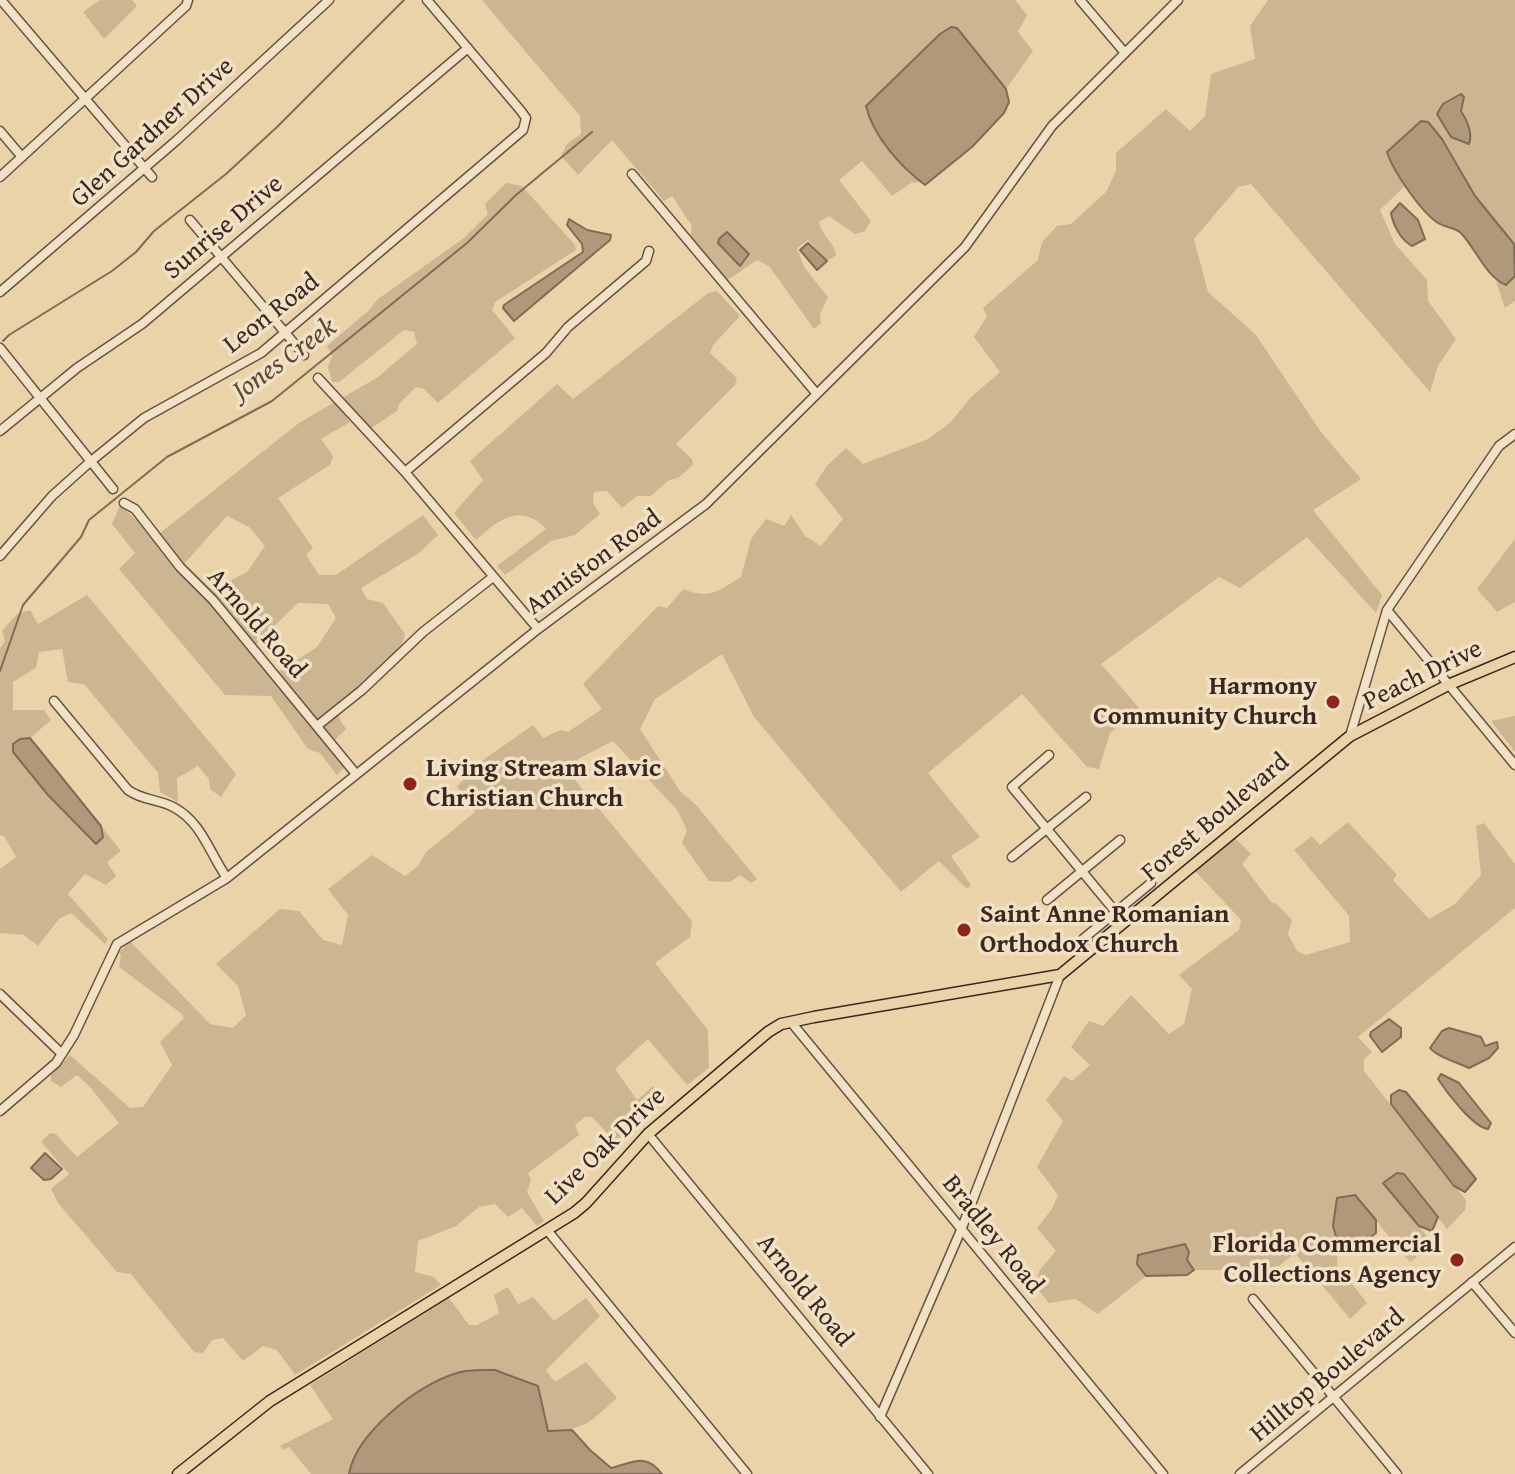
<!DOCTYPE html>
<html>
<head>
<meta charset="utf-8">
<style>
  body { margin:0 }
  canvas { display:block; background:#ead3a8 }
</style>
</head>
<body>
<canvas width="1515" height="1474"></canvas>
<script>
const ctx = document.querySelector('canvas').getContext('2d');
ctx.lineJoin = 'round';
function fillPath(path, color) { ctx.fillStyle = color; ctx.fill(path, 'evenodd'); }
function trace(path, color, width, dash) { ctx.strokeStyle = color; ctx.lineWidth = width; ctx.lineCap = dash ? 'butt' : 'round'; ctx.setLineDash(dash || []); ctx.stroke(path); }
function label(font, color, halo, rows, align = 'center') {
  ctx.font = font + ' "Gentium Book Plus",serif'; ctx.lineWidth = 7; ctx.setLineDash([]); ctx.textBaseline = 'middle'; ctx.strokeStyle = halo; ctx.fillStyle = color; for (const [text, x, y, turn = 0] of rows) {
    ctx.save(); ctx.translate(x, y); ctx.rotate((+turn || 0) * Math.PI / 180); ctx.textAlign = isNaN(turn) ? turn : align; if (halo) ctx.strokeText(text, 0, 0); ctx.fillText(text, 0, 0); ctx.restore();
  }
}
fillPath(new Path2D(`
  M100,0H132L137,6L104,39L83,12Z
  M482,0H1015L1027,15L1018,32L1033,51L1006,89L957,28L899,160L920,182L911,183L892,196L862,161L839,180L871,221L865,231L855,234L829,216L819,222C821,235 835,243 836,255L827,261L808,240L797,248L804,267L828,297L820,314L821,323L814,329L769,266L757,260L726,281L690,237L692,226L672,196L664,201L612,140L578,175L561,156L567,144L581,134L580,116Z
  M1268,0H1515V248L1475,196L1442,139L1389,158L1405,186L1380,210L1395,244L1427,280L1428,301L1456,339L1438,366L1430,392L1251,184L1238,187L1194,239L1208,292L1256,335L1321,432L1361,479L1313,510L1382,595L1376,613L1307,537L1240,588L1219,577L1101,664L1140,709L1110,733L1099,769L1087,767L1022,694L928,773L980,837L951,856L971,885L967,889L939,861L901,892L754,717L722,654L655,699L640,729L680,791L697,806L757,879L751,883L740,875L730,882L709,881L682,843L687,830L677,810L613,741L578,759L570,774L692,921L690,937L655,963L708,1030L709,1068L687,1085L648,1039L615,1069L637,1100L653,1086L664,1102C654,1111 628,1142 618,1145L592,1117H585L575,1125L579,1135L528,1173L531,1180L527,1192L544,1221L537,1226L522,1208L508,1217L495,1204L479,1207L456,1226L418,1241L415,1272L434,1277L441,1285L295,1375L277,1350L263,1346L243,1361L223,1338L212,1340L203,1353L194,1352L131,1274L117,1272L58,1203L51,1189L69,1174L41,1142L50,1133L56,1134L77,1157L119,1123L90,1087L77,1075L61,1087L51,1081V1075L70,1055L130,1108L143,1107L172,1065L160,1042L184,1018L182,1014L119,967L121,956L119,952L130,941L210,1024L233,1028L246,1015L238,986L216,964L280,909L299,911L323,940L342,945L348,915L328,889L372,855L405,876L418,866L426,852L475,812L457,787L466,776V772L533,725L543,738L561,730L568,732L602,709L583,684L658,606L667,608L683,589C710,600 718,591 741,577L751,539L766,519L784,526L791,515L805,536L821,546L843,519L815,484L827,466L846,448L863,464L928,439L950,423L970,398L1000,372L974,337L987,316L983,308L1038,260L1042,242L1057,226L1071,224L1106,192L1116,171V153L1166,109L1190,131L1205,116L1211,74L1255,59L1250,26Z
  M506,183L522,186L575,245L576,250L495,302L492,310L515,338L438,403L424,389L416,387L399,404L397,411L370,429L350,406L342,411L350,422L321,439L333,456L330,465L278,498L313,548L306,555L319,575H336L423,515L438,535L419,553L361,588L367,599L383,603L405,634C391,683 374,674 340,701L339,718L346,729L331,744L348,764L337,775L320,753L308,749L271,696L225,695L119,569L135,553L112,524L120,505L155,537L299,423L378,377L417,344L414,332L404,330L339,382H332L328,367L332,356L327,346L368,311L378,299L464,238L488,214L485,204ZM227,516L249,527L265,546L247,572L212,590L184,564ZM298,603L328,604L336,618L317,647L277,673L254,646Z
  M1515,276V301L1505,308L1496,281L1506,284Z
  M717,291L740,316L713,345L710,353L737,378L735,385L676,444L692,459L693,465L678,478L669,480L651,496H637L622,508L607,491L594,492L593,503L600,514L575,535L551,541L505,575L497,566L546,529C521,502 498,520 476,540L454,513L483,480L470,461L557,384L573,399L708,293Z
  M1515,539V602L1497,612L1477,589Z
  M87,595L236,774L221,797L210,789L209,779L198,766L177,778L178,802L160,792L158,773L84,684L68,682L62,649L39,652L36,668L13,682V710H44L51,720L30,738L21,739L13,752L48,795L93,843L103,837L101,826L121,851L107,862L116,876L106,885L85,874L68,894L108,939L105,944L71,913L59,919L38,946L24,935L0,933V869L16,857L4,836L0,835V648L5,641L2,631L17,614L30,610L38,624Z
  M1515,716V752L1491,721Z
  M1348,822L1397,875L1393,880L1429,919L1455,904L1481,875L1476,826L1484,823L1515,864V908L1358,1037L1372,1052L1364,1059V1071L1466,1200L1465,1210L1447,1229L1404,1174L1384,1183L1433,1244L1410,1262L1355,1195L1333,1226L1338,1243L1337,1265L1367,1303L1350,1319L1295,1253L1253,1287L1239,1270H1194L1186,1260L1137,1264L1146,1276L1098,1314L1075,1299L1049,1303L1036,1287L1039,1271L1056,1251L1037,1228L1052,1209L1058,1195L1037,1167L1063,1121L1046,1100L1064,1076L1072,1081L1090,1065L1071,1047L1089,1021L1103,1026L1131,995L1169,1034L1184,1024L1192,989L1179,975L1239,930L1241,920L1195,871L1235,838L1251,854L1242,864L1271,902L1277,904L1292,920L1288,934L1297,951L1306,955L1350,942L1349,916L1294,850L1312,836L1320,845Z
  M508,1287L518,1304L533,1297L554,1321L586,1298L600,1316L546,1370L555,1382L586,1362L617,1398C590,1422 586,1430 548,1431L538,1386C524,1381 506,1370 491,1370C443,1369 409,1394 378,1427C365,1442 352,1455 349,1474H311L289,1447L284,1450L280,1446L333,1419L310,1385L449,1298L469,1325H477L499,1313L494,1295Z`), '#ccb691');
const water = new Path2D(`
  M951,27L957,28L1006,89L1009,102L1004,113L972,147L925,185C900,166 873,136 866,106L940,34Z
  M1461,94L1464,97L1461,111C1467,120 1473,134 1469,144L1451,137L1437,114L1443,104Z
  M1421,121L1428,122L1442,139L1475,196L1514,244L1515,276L1506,285C1486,277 1476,249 1461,233C1454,227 1446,228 1438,223C1421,212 1393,171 1387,152Z
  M1400,203L1418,220L1425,239L1412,246C1401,240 1393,225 1391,213Z
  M569,219L587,230L611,235L610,240L514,321L503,308L504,305L583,252L582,244L567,225Z
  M727,232L749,254L740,266L718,243L719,239Z
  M808,243L827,261L817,270L800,250Z
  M30,738L101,826L103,837L96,844L48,795L13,752V744L20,739Z
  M1389,1019L1401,1028V1037L1382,1052L1370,1036L1371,1032Z
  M1449,1028L1481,1037L1485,1046L1497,1042L1498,1048L1489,1058L1469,1068C1457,1062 1437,1057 1430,1048L1442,1031Z
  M1441,1074L1459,1083L1491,1123L1488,1129C1473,1127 1447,1093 1438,1079Z
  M1399,1090L1406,1092L1476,1179L1465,1192L1454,1186L1391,1104V1095Z
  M45,1153L62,1169L51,1179L44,1180L31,1168Z
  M1397,1173L1404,1174L1438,1217L1432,1231L1419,1226L1383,1183Z
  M1355,1195L1376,1220V1233C1366,1241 1350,1248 1338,1243L1333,1226L1337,1198Z
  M1185,1244L1189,1252L1187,1260L1194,1270L1187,1275L1146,1276L1137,1264L1138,1255Z
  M495,1370L538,1386L548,1431L572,1430L590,1450L611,1468C632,1463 646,1452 662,1474H349C356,1433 418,1384 457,1373C468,1369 483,1370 495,1370Z`);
fillPath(water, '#af997a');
trace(water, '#816b56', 2);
trace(new Path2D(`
  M3,341L9,335L112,271L136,252L154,231L226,174L277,127L404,0
  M0,671L23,605L81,537L89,520L167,457L272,401L467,243L516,195L592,132`), '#816b56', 2);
const minor = new Path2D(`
  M1,0L152,177
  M1080,0L1125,53
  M0,131L22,157
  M632,174L816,393
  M0,177L186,6L188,0
  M190,220L304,355
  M0,292L177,140L329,0
  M0,348L113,489
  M318,378L405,472L538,629
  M0,431L77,368L142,324L468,48
  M405,472L546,353L568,327L646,261L649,251
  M124,503L135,509L180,567L213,600L356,774
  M0,556L52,496L90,462L144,418L261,353L523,130L526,118L521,111L427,0
  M1387,610L1515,765
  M54,701L128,790C143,801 160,799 175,808C202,823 210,854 227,878
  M317,726L362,690L423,632L493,577
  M1350,736L1387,610L1499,446L1515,434
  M1049,755L1012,787L1124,922
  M1012,857L1086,797
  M1047,900L1120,840
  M1083,939L1151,883
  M0,994L62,1054
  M791,1022L1163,1474
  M0,1111L56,1063L74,1035L117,944L227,878L538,629L706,504L965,247L1052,126L1178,0
  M648,1134L928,1474
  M547,1230L747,1474
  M1472,1282L1515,1333
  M1253,1299L1397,1474
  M880,1417L961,1230L1060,975
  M1240,1474L1515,1247`);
const major = new Path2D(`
  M178,1474L270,1401L574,1213L586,1203L648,1134L768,1032L781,1024L814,1017L1060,975L1350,736L1448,685L1515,657`);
trace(minor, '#685242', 11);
trace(major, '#3c2720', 13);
trace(minor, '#f1e2c6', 8);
trace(major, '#ead3a8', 10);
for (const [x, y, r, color] of [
  [1333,702,8,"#8f2418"],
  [410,784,8,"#8f2418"],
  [964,930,8,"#8f2418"],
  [1457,1260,8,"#8f2418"]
]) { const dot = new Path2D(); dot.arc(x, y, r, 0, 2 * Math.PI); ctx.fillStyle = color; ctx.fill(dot); trace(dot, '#f1e2c6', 3); }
label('26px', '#3c2720', '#f1e2c6', [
  ["Glen Gardner Drive",153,133,-42],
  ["Sunrise Drive",224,228,-40],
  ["Leon Road",272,314,-38],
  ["Anniston Road",594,563,-36],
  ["Arnold Road",256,624,49],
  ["Peach Drive",1423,676,-26],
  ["Forest Boulevard",1216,818,-40],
  ["Live Oak Drive",606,1147,-44],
  ["Bradley Road",992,1235,51],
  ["Arnold Road",804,1291,51],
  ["Hilltop Boulevard",1328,1376,-40]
]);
label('bold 26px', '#3c2720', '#f1e2c6', [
  ["Harmony",1317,687],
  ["Community Church",1317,717],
  ["Living Stream Slavic",426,769,"left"],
  ["Christian Church",426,799,"left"],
  ["Saint Anne Romanian",980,915,"left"],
  ["Orthodox Church",980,945,"left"],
  ["Florida Commercial",1441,1245],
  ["Collections Agency",1441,1275]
], 'right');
label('italic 28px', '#5e493b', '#f1e2c6', [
  ["Jones Creek",285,360,-36]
]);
</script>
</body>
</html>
